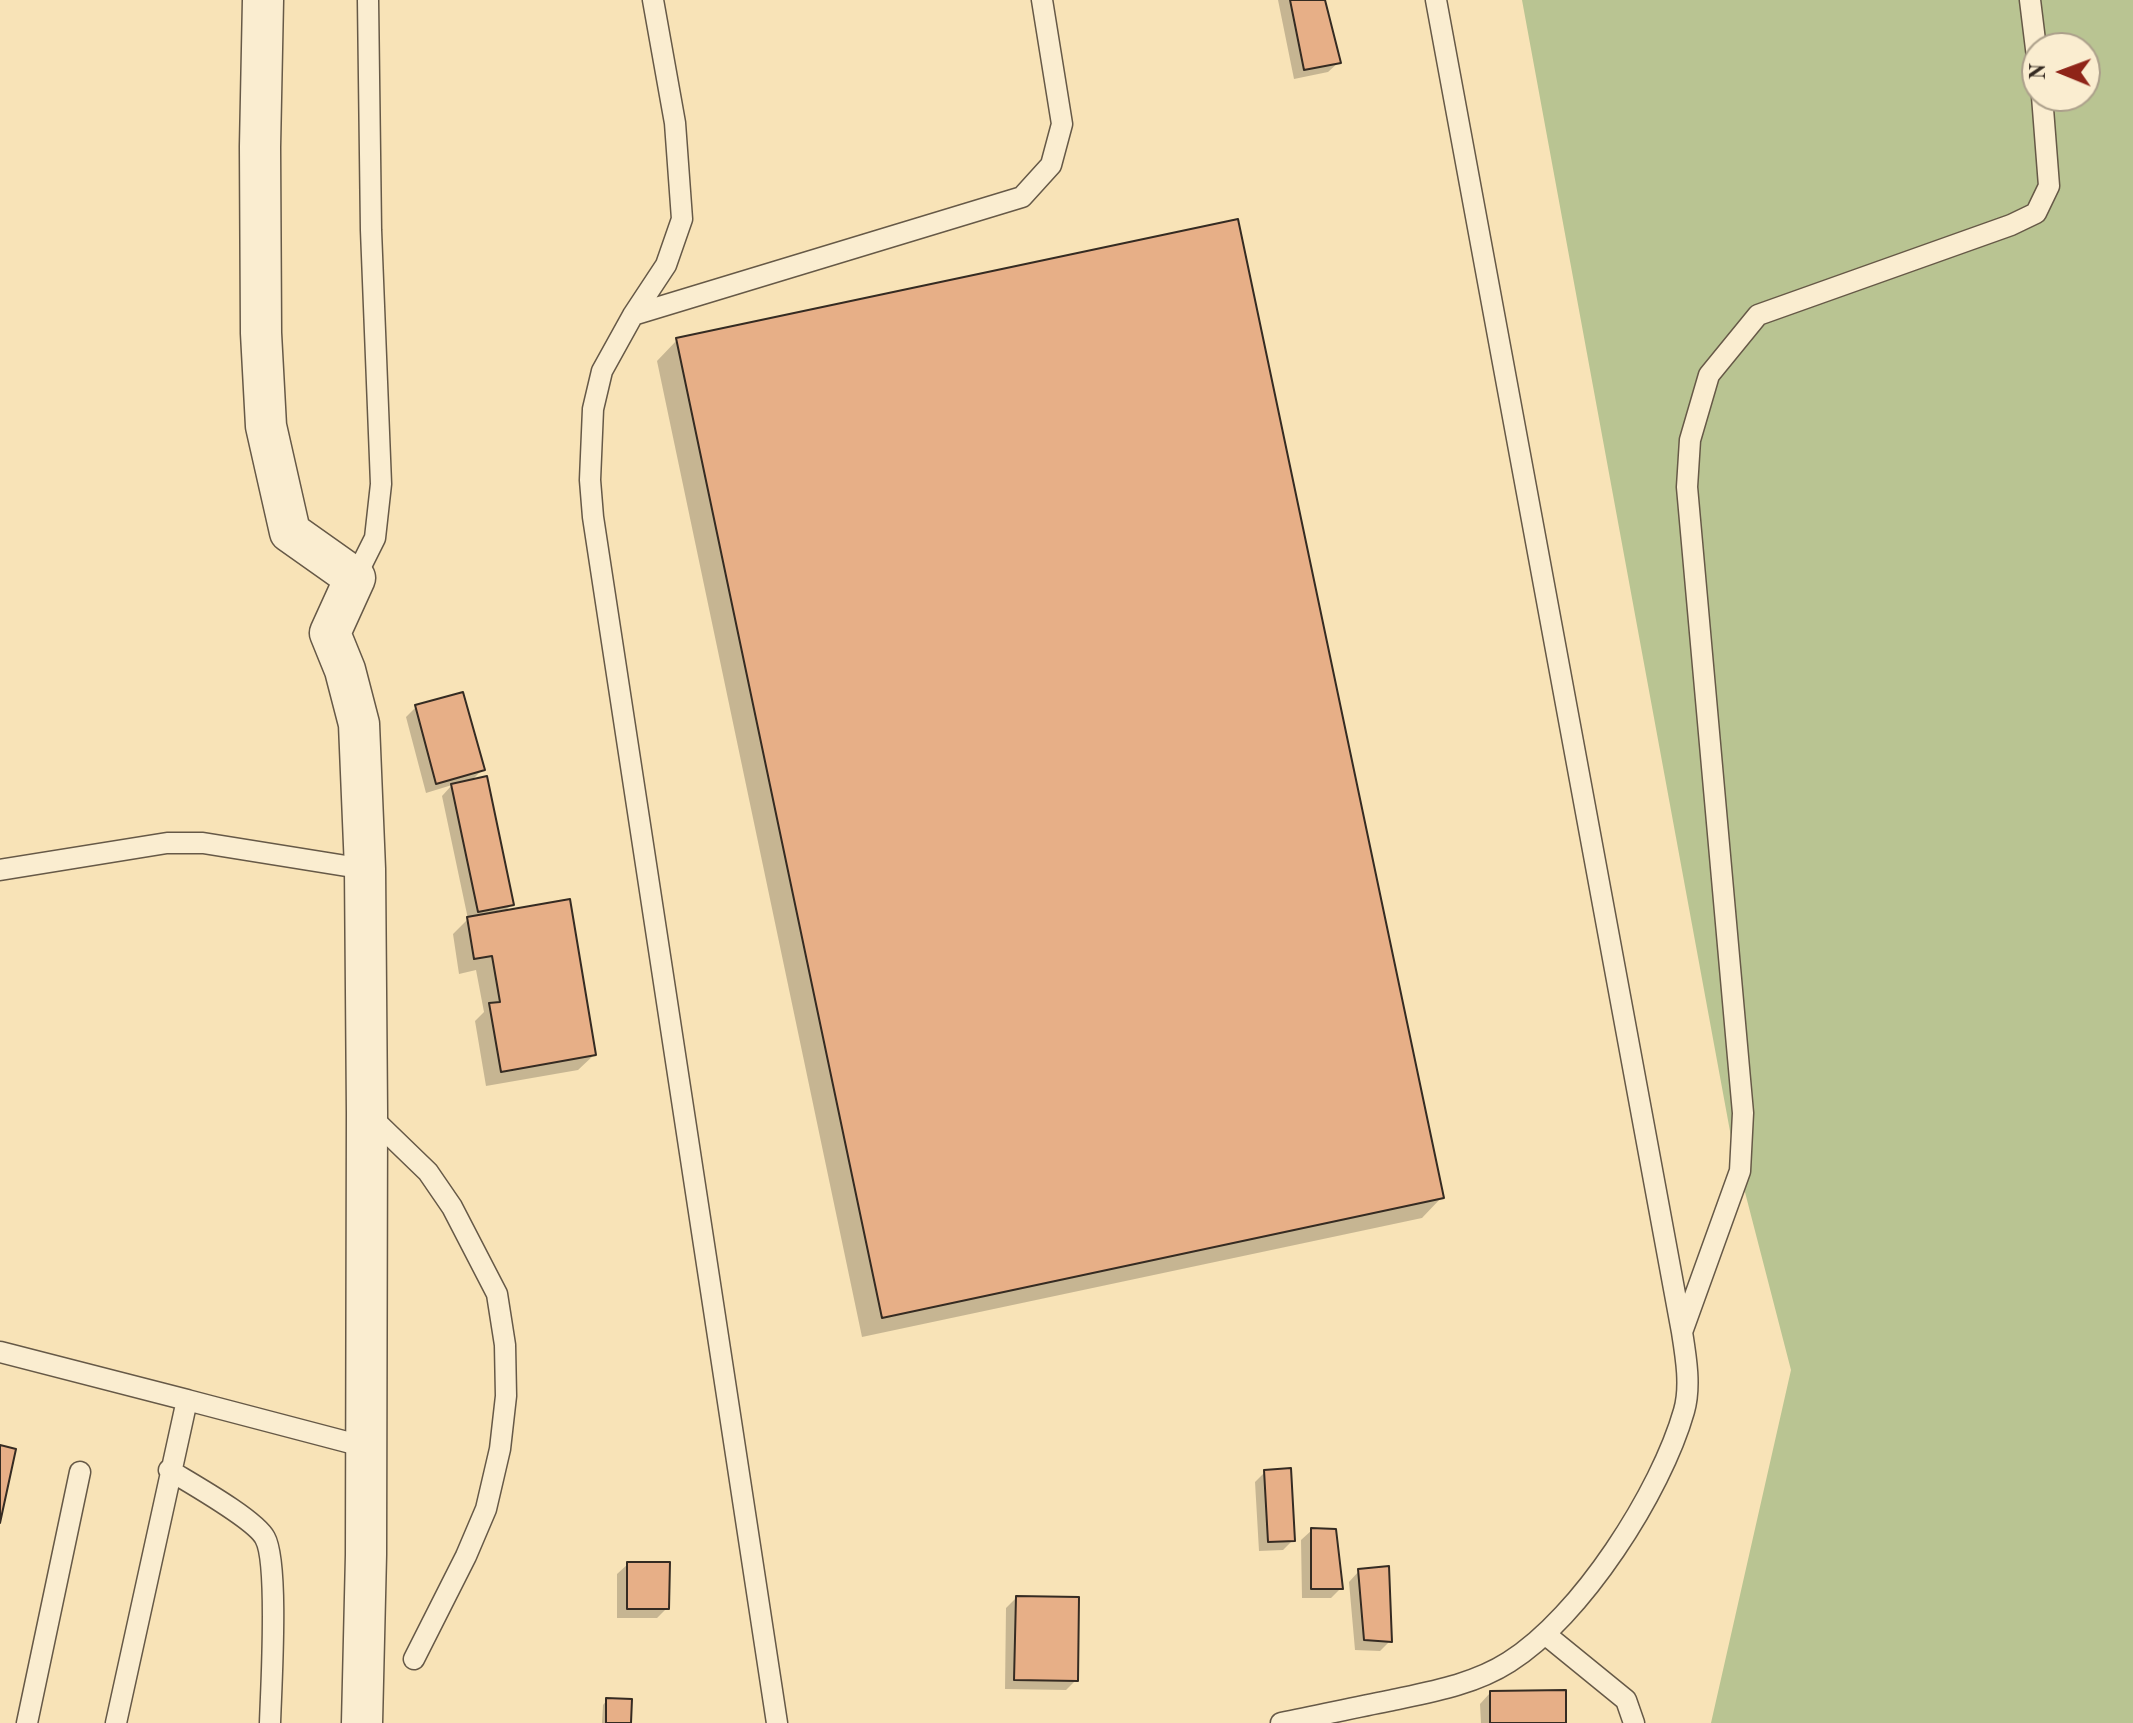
<!DOCTYPE html>
<html>
<head>
<meta charset="utf-8">
<style>
  body { margin:0 }
  #map { position:relative; width:2133px; height:1723px; overflow:hidden; background:#f8e3b7; font-family:"Old Standard TT",serif }
  canvas { display:block }
  .north { position:absolute; left:2021px; top:32px; width:80px; height:80px; box-sizing:border-box; background:#faedd0; border:2px solid #ab9f8a; border-radius:50%; rotate:271deg; font-size:22px; font-weight:700; line-height:32px; text-align:center; color:#352b22 }
  .north::after { content:''; display:block; margin:auto; width:28px; height:36px; background:#8f2418; clip-path:polygon(50% 0,100% 100%,50% 72%,0 100%) }
</style>
</head>
<body>
<div id="map">
<canvas width="2133" height="1723"></canvas>
<div class="north">N</div>
</div>
<script>
const ctx = document.querySelector('canvas').getContext('2d');
ctx.lineJoin = 'round';
function fillPath(path, color) { ctx.fillStyle = color; ctx.fill(path, 'evenodd'); }
function trace(path, color, width, dash) { ctx.strokeStyle = color; ctx.lineWidth = width; ctx.lineCap = dash ? 'butt' : 'round'; ctx.setLineDash(dash || []); ctx.stroke(path); }
fillPath(new Path2D(`
  M1522,0H2133V1723H1711L1791,1370L1732,1142ZM2037,48H2085V96H2037Z`), '#b9c492');
fillPath(new Path2D(`
  M1278,0H1323L1339,62L1328,72L1294,79Z
  M677,340L1442,1197L1422,1218L862,1337L657,361Z
  M416,707L482,770L470,782L512,904L503,913L594,1055L578,1070L486,1086L475,1021L484,1012L476,970L459,974L453,934L468,919L442,796L452,785L426,793L406,717Z
  M1265,1472L1293,1540L1283,1550L1259,1551L1255,1482Z
  M1312,1530L1341,1588L1331,1598H1302L1301,1540Z
  M628,1564L667,1608L657,1618H617V1574Z
  M1359,1571L1390,1641L1380,1651L1355,1650L1349,1582Z
  M1016,1598L1076,1680L1066,1690L1005,1689L1006,1608Z
  M1490,1693L1564,1723H1481L1480,1704Z
  M607,1700L629,1723H602L603,1705Z`), '#0003');
const building = new Path2D(`
  M1290,0H1325L1341,63L1304,70Z
  M1238,219L1444,1198L882,1318L676,338Z
  M463,692L485,770L436,784L415,705Z
  M487,776L514,905L478,912L451,784Z
  M570,899L596,1055L501,1072L489,1003L500,1002L492,956L474,959L467,917Z
  M0,1445L16,1449L0,1523Z
  M1291,1468L1295,1541L1268,1542L1264,1470Z
  M1311,1528L1336,1529L1343,1589H1311Z
  M627,1562H670L669,1609H627Z
  M1389,1566L1392,1642L1364,1640L1358,1569Z
  M1016,1596L1079,1597L1078,1681L1014,1680Z
  M1566,1690V1723H1490V1691Z
  M606,1698L632,1699L631,1723H606Z`);
fillPath(building, '#e7af87');
trace(building, '#352b22', 2);
const lane = new Path2D(`
  M653,0L675,123L682,219L666,265L633,315L602,371L593,409L590,480L593,517L777,1723
  M2030,0L2037,57
  M633,315L1022,197L1051,165L1062,124L1042,0
  M355,578L375,538L381,484L371,230L368,0
  M0,870L167,843H203L365,869
  M367,1113L428,1172L452,1207L497,1294L505,1345L506,1396L500,1449L486,1509L466,1556L414,1659
  M1682,1332L1740,1171L1743,1113L1687,487L1690,440L1709,375L1758,315L2011,225L2036,213L2049,186L2042,96
  M0,1352L187,1400
  M169,1470C190,1483 255,1519 265,1538C279,1563 271,1688 270,1723
  M1545,1634L1626,1700L1634,1723
  M27,1723L80,1472
  M116,1723L187,1400L366,1447
  M1281,1723C1317,1716 1352,1708 1388,1701C1430,1692 1473,1685 1509,1662C1581,1617 1661,1492 1684,1411C1691,1387 1686,1357 1682,1332L1436,0`);
const street = new Path2D(`
  M263,0L260,147L261,333L266,426L290,532L355,578L330,633L345,670L359,724L365,869L367,1113L366,1555L362,1723`);
trace(lane, '#665947', 23);
trace(street, '#665947', 43);
trace(lane, '#faedd0', 20);
trace(street, '#faedd0', 40);
</script>
</body>
</html>
